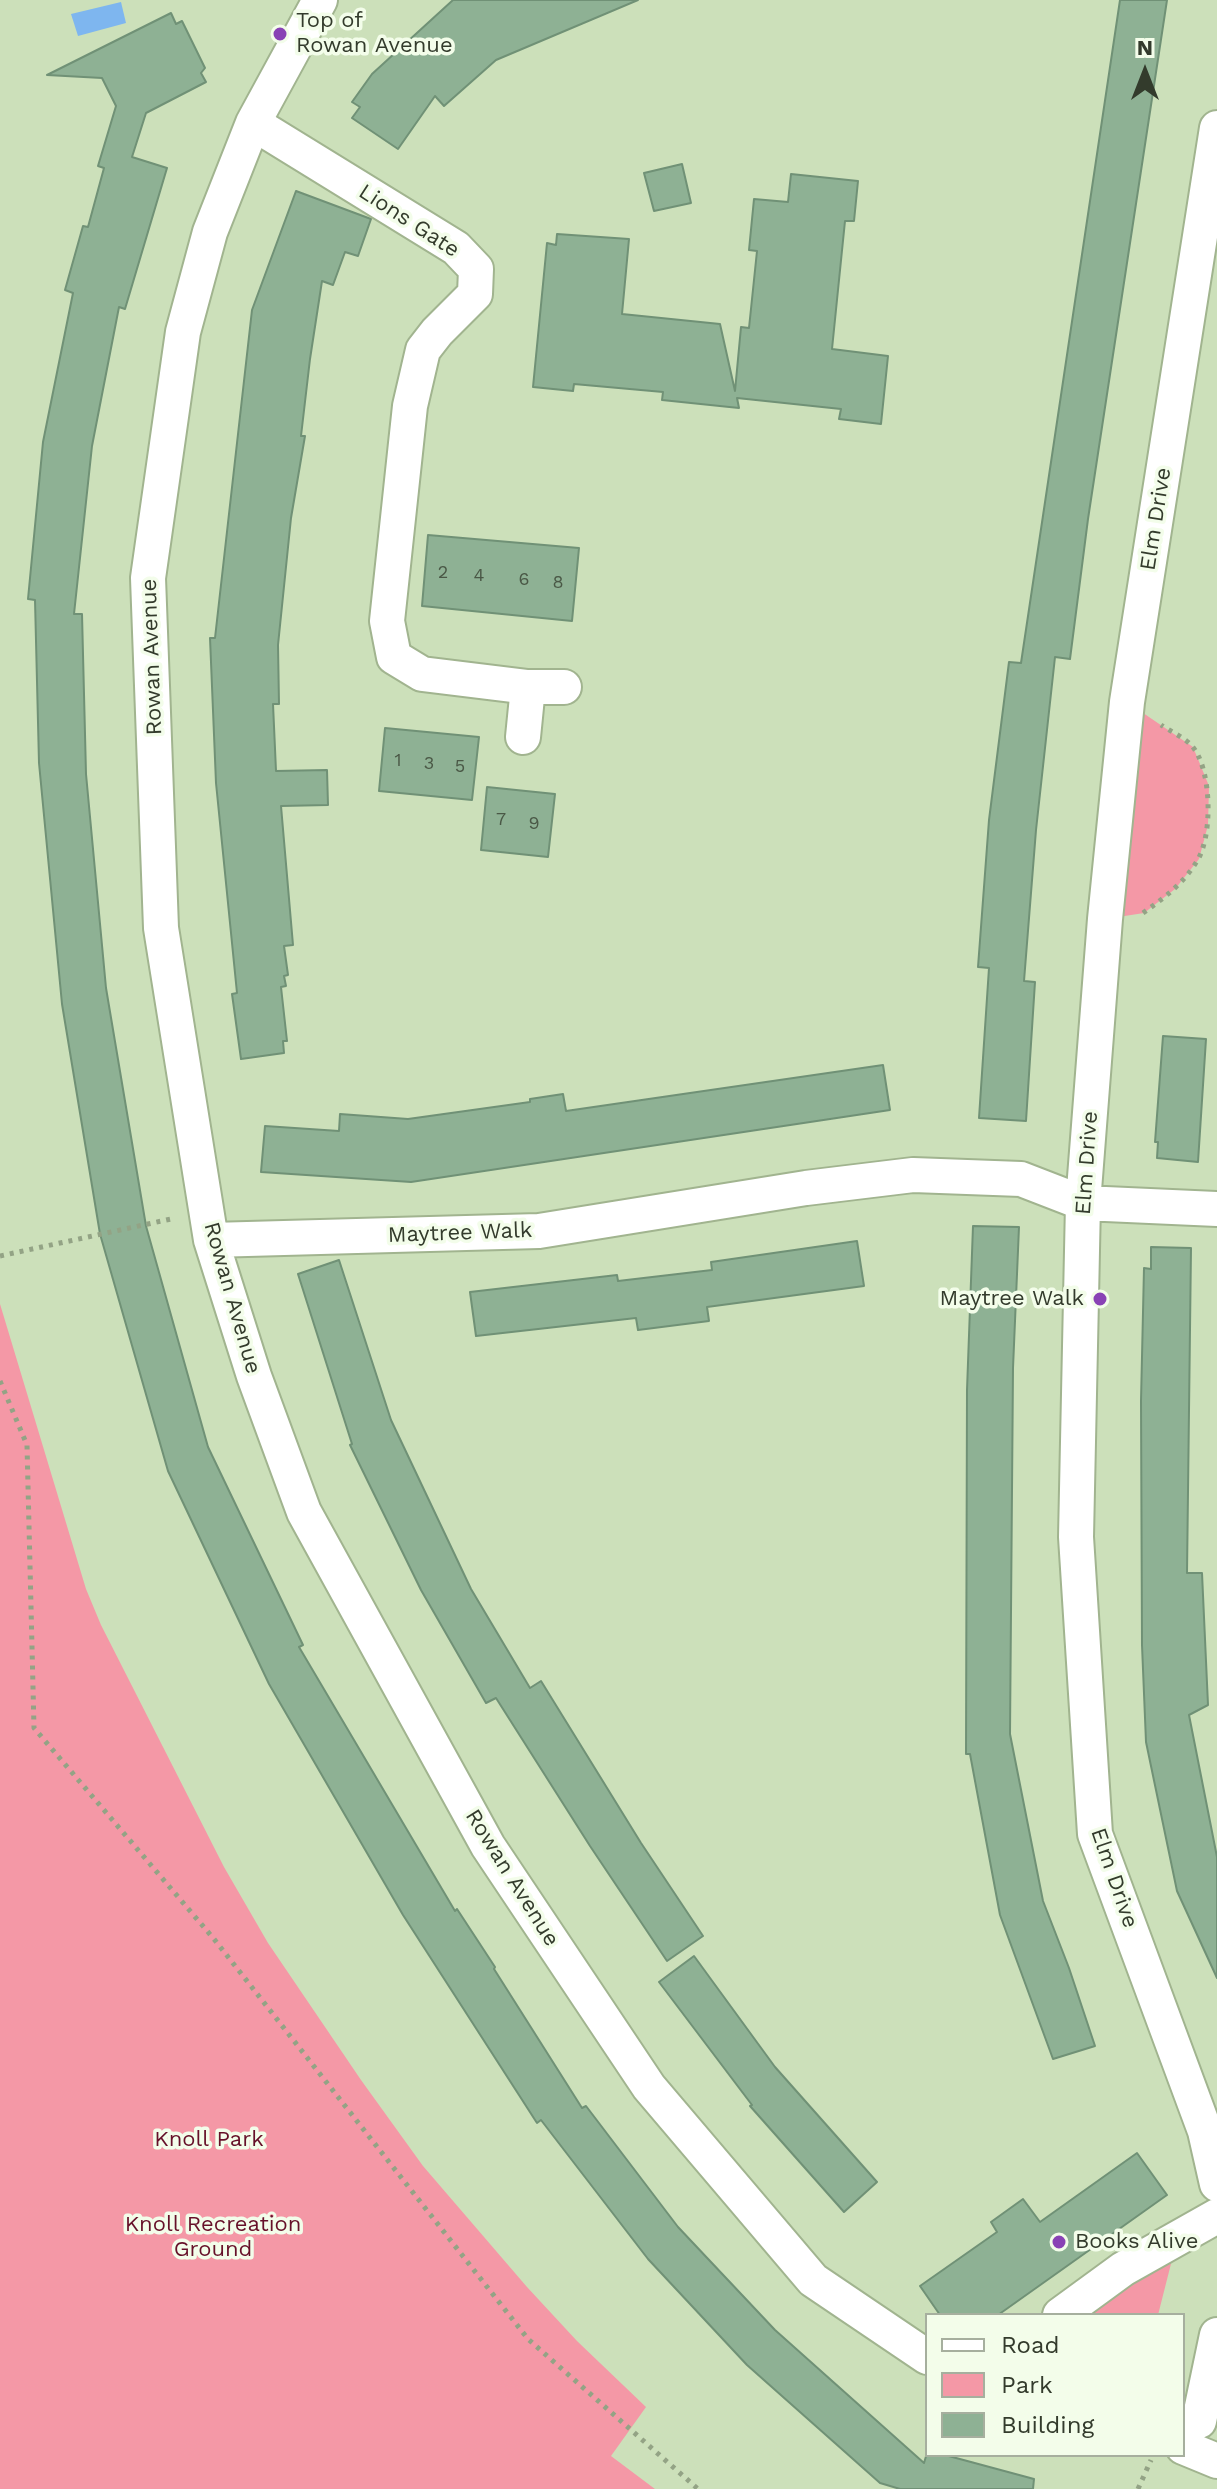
<!DOCTYPE html>
<html>
<head>
<meta charset="utf-8">
<style>
  body { margin:0 }
  #map { position:relative; width:1217px; height:2489px; overflow:hidden; background:#cce0ba; font-family:"Work Sans",sans-serif }
  canvas { display:block }
  .legend { position:absolute; left:925px; top:2313px; width:260px; height:144px; box-sizing:border-box; background:#f3fdea; border:2px solid #a6af9e; margin:0; padding:10px 14px; list-style:none; font-size:24px; color:#333b2c }
  .legend li { display:flex; align-items:center; gap:16px; height:40px }
  .legend b { width:40px; border:2px solid #a6af9e }
  .north { position:absolute; left:1105px; top:32px; width:80px; height:80px; -webkit-text-stroke:6px #f3fdea; paint-order:stroke; rotate:0deg; font-size:22px; font-weight:700; line-height:32px; text-align:center; color:#333b2c }
  .north::after { content:''; display:block; margin:auto; width:28px; height:36px; background:#333b2c; clip-path:polygon(50% 0,100% 100%,50% 72%,0 100%) }
</style>
</head>
<body>
<div id="map">
<canvas width="1217" height="2489"></canvas>
<ul class="legend">
<li><b style="height:10px;background:#fff"></b>Road</li>
<li><b style="height:22px;background:#f498a6"></b>Park</li>
<li><b style="height:22px;background:#8eb194"></b>Building</li>
</ul>
<div class="north">N</div>
</div>
<script>
const ctx = document.querySelector('canvas').getContext('2d');
ctx.lineJoin = 'round';
function fillPath(path, color) { ctx.fillStyle = color; ctx.fill(path, 'evenodd'); }
function trace(path, color, width, dash) { ctx.strokeStyle = color; ctx.lineWidth = width; ctx.lineCap = dash ? 'butt' : 'round'; ctx.setLineDash(dash || []); ctx.stroke(path); }
function label(font, color, halo, rows, align = 'center') {
  ctx.font = font + ' "Work Sans",sans-serif'; ctx.lineWidth = 7; ctx.setLineDash([]); ctx.textBaseline = 'middle'; ctx.strokeStyle = halo; ctx.fillStyle = color; for (const [text, x, y, turn = 0] of rows) {
    ctx.save(); ctx.translate(x, y); ctx.rotate((+turn || 0) * Math.PI / 180); ctx.textAlign = isNaN(turn) ? turn : align; if (halo) ctx.strokeText(text, 0, 0); ctx.fillText(text, 0, 0); ctx.restore();
  }
}
fillPath(new Path2D(`
  M1127,702L1193,747L1209,786L1208,825L1199,859L1175,889L1144,913L1105,919Z
  M0,1304L86,1589L101,1625L224,1867L268,1943L361,2080L423,2166L527,2287L577,2341L646,2407L611,2456L655,2489H0Z
  M1176,2244L1158,2315H1082Z`), '#f498a6');
fillPath(new Path2D(`
  M121,2L126,23L78,36L71,14Z`), '#7eb6ef');
const building = new Path2D(`
  M453,0H638L496,60L444,106L435,96L398,149L352,118L360,107L352,102L372,74Z
  M1120,0H1167L1088,519L1070,659L1055,657L1036,830L1024,981L1035,982L1026,1121L979,1118L989,968L978,967L989,820L1009,662L1021,663Z
  M171,13L176,24L182,21L205,68L201,73L206,82L146,113L132,157L167,168L125,309L119,307L92,446L74,614H82L86,774L106,988L146,1226L208,1447L303,1645L299,1647L455,1911L457,1909L495,1967L494,1969L582,2108L586,2106L678,2227L775,2330L924,2463L927,2453L945,2455L1034,2479L1033,2489H900L880,2483L747,2365L648,2259L541,2120L537,2123L403,1915L269,1684L168,1471L100,1234L62,1004L39,763L35,600L28,599L43,442L73,293L65,290L83,226L88,227L104,168L98,166L116,106L102,78L47,75Z
  M682,164L691,203L654,211L644,173Z
  M791,174L858,181L854,221H845L832,349L888,356L881,424L839,419L841,409L737,398L739,408L662,400L663,392L574,384L573,391L533,387L547,243L556,245L557,234L629,239L622,314L720,324L735,391L741,327L749,328L757,251L749,250L754,199L788,202Z
  M296,191L371,219L358,256L345,252L333,285L322,281L310,359L301,436H305L291,518L278,645L279,704H273L276,771L327,770L328,805L281,806L293,945L284,946L288,975L284,976L286,986L281,987L287,1041H283L284,1053L241,1059L232,994L237,993L216,783L210,638H215L252,310Z
  M428,535L579,548L572,621L422,606Z
  M385,728L479,737L472,800L379,791Z
  M487,787L555,794L548,857L481,850Z
  M1163,1036L1206,1039L1198,1162L1157,1158L1158,1142H1155Z
  M883,1065L890,1110L411,1182L261,1172L265,1126L339,1131L340,1114L408,1119L530,1102V1099L563,1094L566,1111Z
  M973,1226L1019,1227L1013,1368L1010,1734L1043,1901L1069,1968L1095,2046L1053,2059L1000,1915L970,1754H966L967,1390Z
  M857,1241L864,1286L707,1307L709,1321L638,1330L636,1318L476,1336L470,1292L617,1275L618,1281L712,1270L711,1262Z
  M1151,1247L1191,1248L1187,1573H1202L1208,1705L1189,1715L1217,1857V1978L1177,1891L1146,1742L1142,1645L1141,1401L1144,1268L1151,1269Z
  M339,1260L391,1420L471,1589L530,1688L541,1681L641,1843L703,1936L667,1961L590,1846L496,1698L486,1703L421,1590L350,1445L352,1444L298,1274Z
  M694,1956L775,2067L877,2182L844,2212L750,2106L752,2105L659,1982Z
  M1137,2153L1167,2195L998,2315H940L920,2286L997,2232L991,2222L1023,2199L1040,2222Z`);
fillPath(building, '#8eb194');
trace(building, '#709176', 2);
const street = new Path2D(`
  M320,0L253,123L210,232L183,332L148,578L161,928L211,1240L254,1376L304,1512L488,1846L649,2087L813,2280L927,2357
  M253,123L456,248L476,269L475,294L437,332L423,350L410,406L387,621L394,657L422,674L528,687H564
  M1217,128L1127,702L1105,919L1083,1203L1076,1537L1095,1834L1205,2131L1217,2184
  M523,737L528,687
  M211,1240L539,1231L806,1188L913,1175L1021,1179L1083,1203L1217,1209
  M1060,2315L1123,2269L1217,2216
  M1183,2428L1199,2421L1217,2335
  M1183,2447L1217,2461`);
trace(street, '#a1b48f', 38);
trace(new Path2D(`
  M1143,913C1164,898 1184,883 1197,861C1213,836 1212,769 1192,746C1185,738 1170,731 1161,725
  M0,1256L171,1219
  M0,1381L27,1445L34,1728L214,1939L528,2339L698,2489
  M1138,2489L1151,2460`), '#93a385', 5, [4, 6]);
trace(street, '#fff', 34);
for (const [x, y, r, color] of [
  [280,34,8,"#8942b5"],
  [1100,1299,8,"#8942b5"],
  [1059,2242,8,"#8942b5"]
]) { const dot = new Path2D(); dot.arc(x, y, r, 0, 2 * Math.PI); ctx.fillStyle = color; ctx.fill(dot); trace(dot, '#f3fdea', 3); }
label('18px', '#4a5846', null, [
  ["2",443,573],
  ["4",479,576],
  ["6",524,580],
  ["8",558,583],
  ["1",398,761],
  ["3",429,764],
  ["5",460,767],
  ["7",501,820],
  ["9",534,824]
]);
label('22px', '#333b2c', '#f3fdea', [
  ["Top of",296,21],
  ["Rowan Avenue",296,46],
  ["Maytree Walk",1084,1299,"right"],
  ["Books Alive",1075,2242]
], 'left');
label('22px', '#333b2c', '#f3fdea', [
  ["Lions Gate",409,221,33],
  ["Elm Drive",1156,519,-81],
  ["Rowan Avenue",152,657,-92],
  ["Elm Drive",1087,1163,-86],
  ["Maytree Walk",460,1233,-2],
  ["Rowan Avenue",232,1298,74],
  ["Rowan Avenue",512,1878,58],
  ["Elm Drive",1114,1878,71]
]);
label('22px', '#661029', '#f3fdea', [
  ["Knoll Park",209,2140],
  ["Knoll Recreation",213,2225],
  ["Ground",213,2250]
]);
</script>
</body>
</html>
